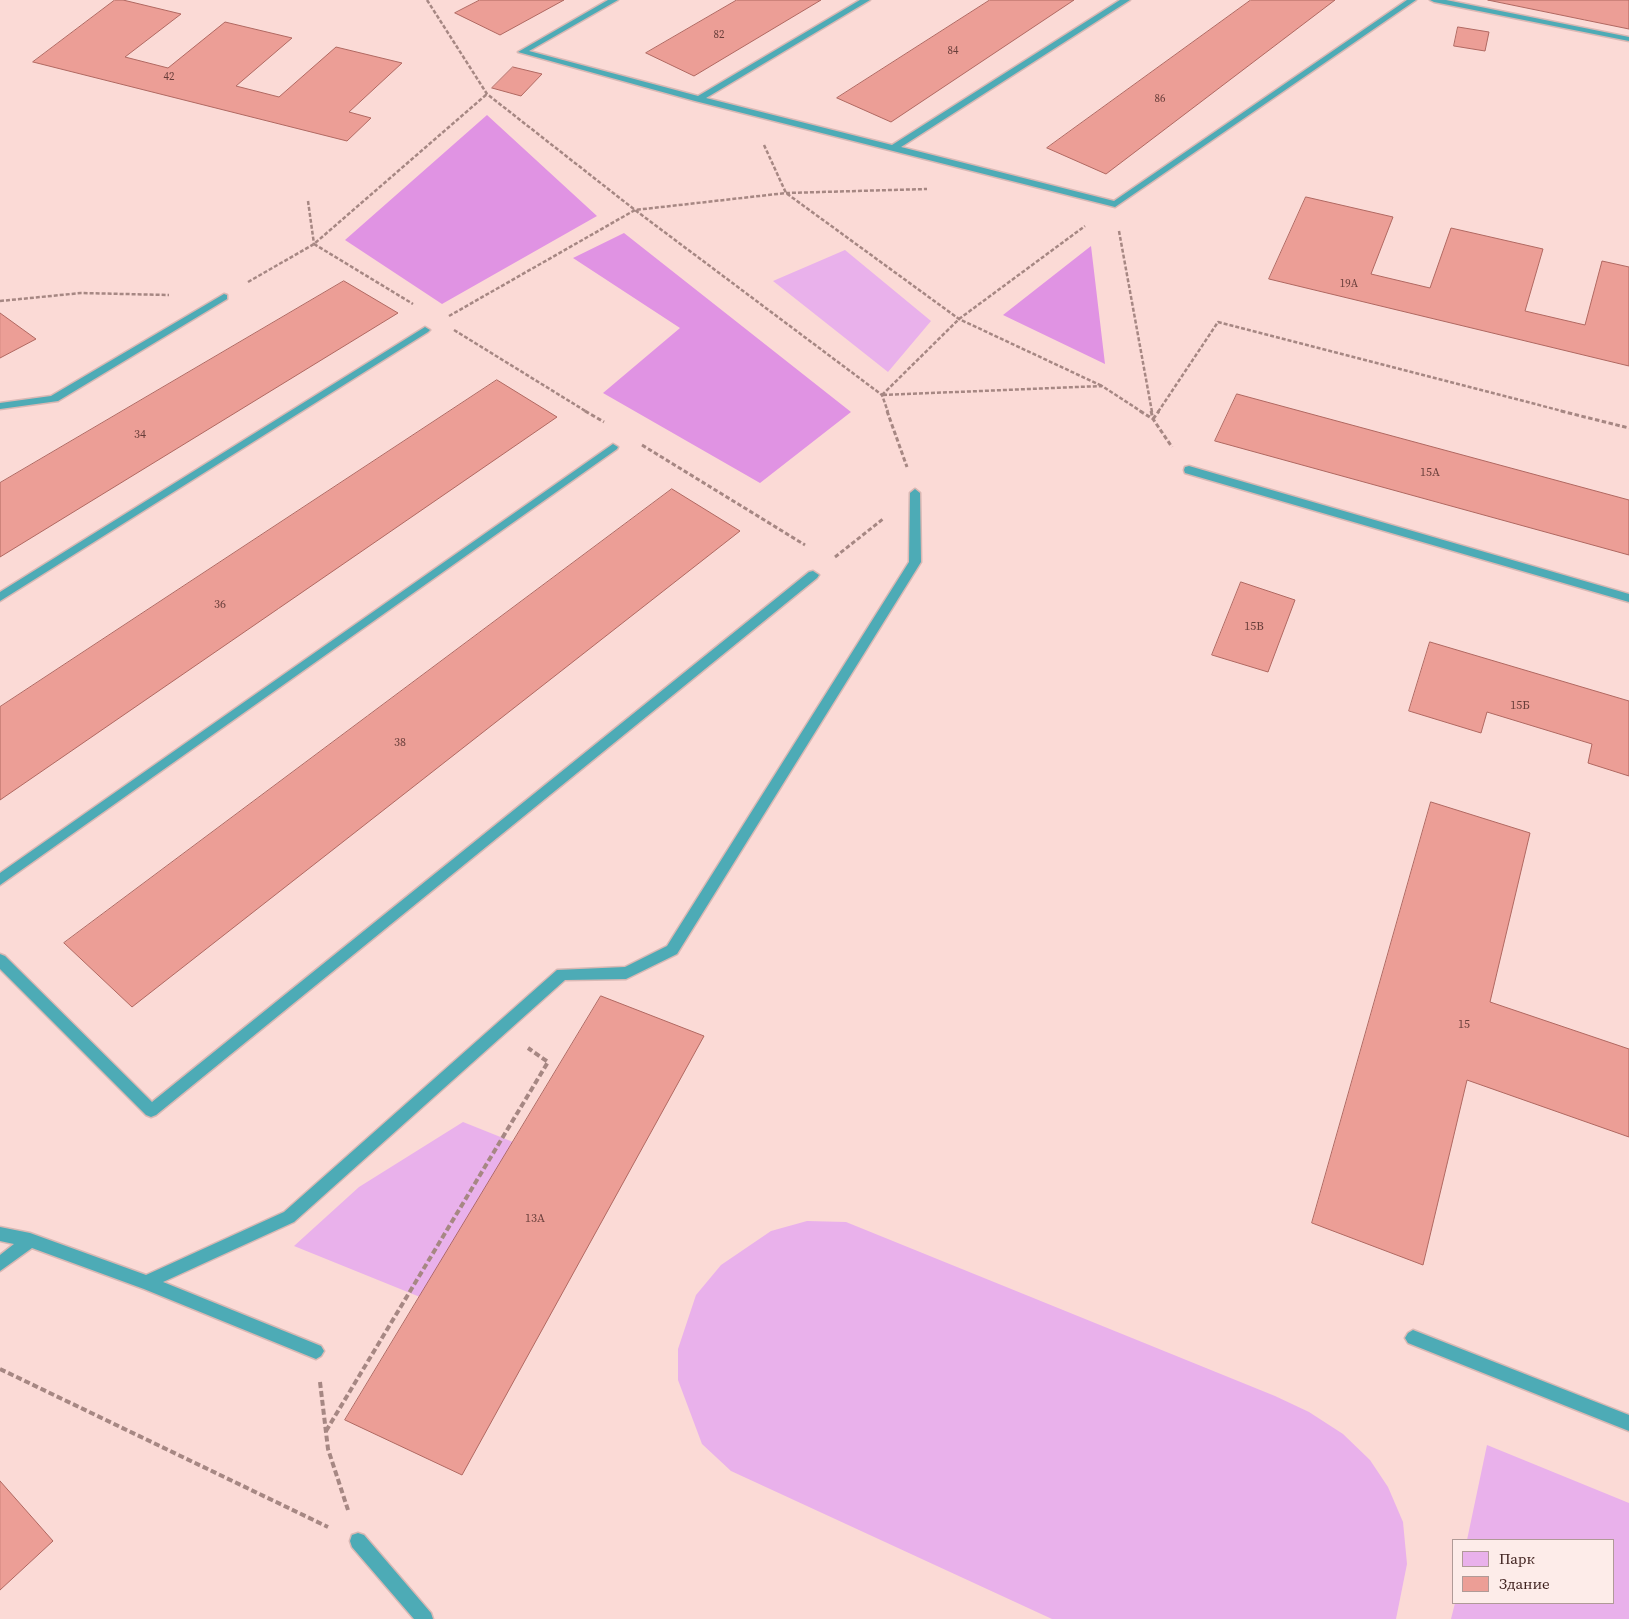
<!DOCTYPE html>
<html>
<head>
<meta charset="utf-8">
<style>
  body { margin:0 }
  #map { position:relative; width:1629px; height:1619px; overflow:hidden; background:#fbdad6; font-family:"Source Serif 4",serif }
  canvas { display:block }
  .legend { position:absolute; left:1452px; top:1539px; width:162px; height:65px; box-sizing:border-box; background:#fdece9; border:1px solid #b09a97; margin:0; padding:6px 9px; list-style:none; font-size:15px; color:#3c1e1b }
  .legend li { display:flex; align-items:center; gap:10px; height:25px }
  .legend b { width:25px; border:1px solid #b09a97 }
</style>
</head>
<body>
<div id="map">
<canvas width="1629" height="1619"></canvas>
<ul class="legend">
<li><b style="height:14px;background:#e9b1eb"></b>Парк</li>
<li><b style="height:14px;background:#ec9e96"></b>Здание</li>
</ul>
</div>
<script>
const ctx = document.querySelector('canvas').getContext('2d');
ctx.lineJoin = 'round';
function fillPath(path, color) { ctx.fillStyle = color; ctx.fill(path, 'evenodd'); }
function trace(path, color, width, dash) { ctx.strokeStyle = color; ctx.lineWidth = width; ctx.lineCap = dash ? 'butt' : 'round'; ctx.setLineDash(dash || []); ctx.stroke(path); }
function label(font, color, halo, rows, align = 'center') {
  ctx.font = font + ' "Source Serif 4",serif'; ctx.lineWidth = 4; ctx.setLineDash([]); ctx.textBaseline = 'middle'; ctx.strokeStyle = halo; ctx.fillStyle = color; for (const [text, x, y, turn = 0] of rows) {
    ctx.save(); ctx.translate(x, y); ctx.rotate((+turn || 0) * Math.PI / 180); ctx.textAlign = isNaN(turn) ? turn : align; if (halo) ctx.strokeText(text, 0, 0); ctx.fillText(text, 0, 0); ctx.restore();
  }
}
fillPath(new Path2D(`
  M845,250L931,321L888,372L773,281Z
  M463,1122L513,1142L420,1297L294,1246L359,1187Z
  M807,1221L846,1222L1275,1396L1309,1412L1343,1434L1370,1460L1388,1487L1403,1522L1407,1564L1396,1619H1052L731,1471L702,1444L678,1380V1349L696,1295L721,1265L771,1231Z
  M1487,1445L1629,1503V1619H1451L1455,1603H1613V1540H1467Z`), '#e9b1eb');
fillPath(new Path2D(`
  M487,115L597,216L442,304L345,240Z
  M624,233L851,412L760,483L603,393L680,328L573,258Z
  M1091,246L1105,364L1003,315Z`), '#e093e3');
const building = new Path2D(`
  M115,0H123L181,14L125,57L168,68L225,22L292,38L236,86L279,97L336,47L402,63L349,112L371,118L347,141L33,62Z
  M480,0H564L500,35L455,13Z
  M737,0H821L694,76L646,53Z
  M990,0H1074L891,122L837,98Z
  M1251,0H1335L1106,174L1047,148Z
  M1488,0H1629V29L1585,20Z
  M1458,27L1489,32L1485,51L1454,46Z
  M513,67L542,74L521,96L492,88Z
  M1306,197L1393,217L1371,274L1430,288L1451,228L1543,249L1525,311L1585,325L1602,261L1629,267V366L1269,279Z
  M344,281L398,313L0,557V483Z
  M0,313L36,339L0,358Z
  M497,380L557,417L0,800V707Z
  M1237,394L1629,500V555L1215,441Z
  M672,489L740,531L132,1007L64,943Z
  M1241,582L1295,600L1268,672L1212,655Z
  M1430,642L1629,701V776L1588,763L1592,744L1487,712L1481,733L1409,711Z
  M1431,802L1530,833L1490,1002L1629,1049V1137L1467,1080L1423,1265L1312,1223Z
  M601,996L704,1036L462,1475L345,1420Z
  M0,1481L53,1541L0,1590Z`);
fillPath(building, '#ec9e96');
trace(building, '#b06861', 1);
const lane = new Path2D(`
  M608,0H618L529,51L698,96L860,0H870L706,98L892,145L1120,0H1130L901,147L1114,201L1407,0H1416L1115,207L695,101L518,52Z
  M1430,0H1446L1629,37V41L1434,2Z
  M224,294L227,295V299L58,401L0,409V403L51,396Z
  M425,327L430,330L428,332L0,601V592Z
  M613,444L618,447L617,449L0,885V873Z
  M1189,466L1629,594V602L1185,473L1184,470L1185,467Z
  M915,489L920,493L921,562L677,954L626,979L565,980L294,1222L163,1282L321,1346L324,1351L321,1356L316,1359L144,1289L32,1248L0,1271V1255L14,1244L0,1241V1227L30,1233L146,1275L284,1212L557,970L625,967L667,946L909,562L910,493Z
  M813,571L819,575L817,578L156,1115L151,1117L146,1115L0,969V954L5,956L152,1102L809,572Z
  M1413,1330L1629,1415V1431L1408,1343L1405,1338L1408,1333Z
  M358,1533L364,1535L431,1613L433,1619H414L352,1547L350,1541L352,1535Z`);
trace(lane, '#d9b8b4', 3);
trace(new Path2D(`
  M427,0L487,94L635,210L882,395L888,412
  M764,145L786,193L959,319L1102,386
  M308,201L314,244
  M1119,231L1152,412
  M314,244L413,304
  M248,282L314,244L487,94
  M0,301L81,293L169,295
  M449,316L635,210L786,193L927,189
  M454,330L587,412
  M882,395L959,319L1085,226
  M883,395L1102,386L1142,412
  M1158,412L1218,322L1566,412`), '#a68783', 2.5, [4, 2]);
trace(new Path2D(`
  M585,411L604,422
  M887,411L907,467
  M1140,411L1153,419L1172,447
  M1151,411L1153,419
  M1561,411L1629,428
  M1153,419L1159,411
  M642,445L805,545
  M835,557L883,519`), '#a68783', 3, [4.5, 2.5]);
trace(new Path2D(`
  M0,1369L328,1527
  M320,1382L328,1449L348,1510
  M326,1431L548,1062L528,1048`), '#a68783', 4, [6, 3]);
fillPath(lane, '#4dabb6');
label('11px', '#683e3a', null, [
  ["82",719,35],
  ["84",953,51],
  ["42",169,77],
  ["86",1160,99],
  ["19А",1349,284]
]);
label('12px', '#683e3a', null, [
  ["34",140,435],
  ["15А",1430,473],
  ["36",220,605],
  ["15В",1254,627],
  ["15Б",1520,706],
  ["38",400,743],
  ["15",1464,1025],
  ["13А",535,1219]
]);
</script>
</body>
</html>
